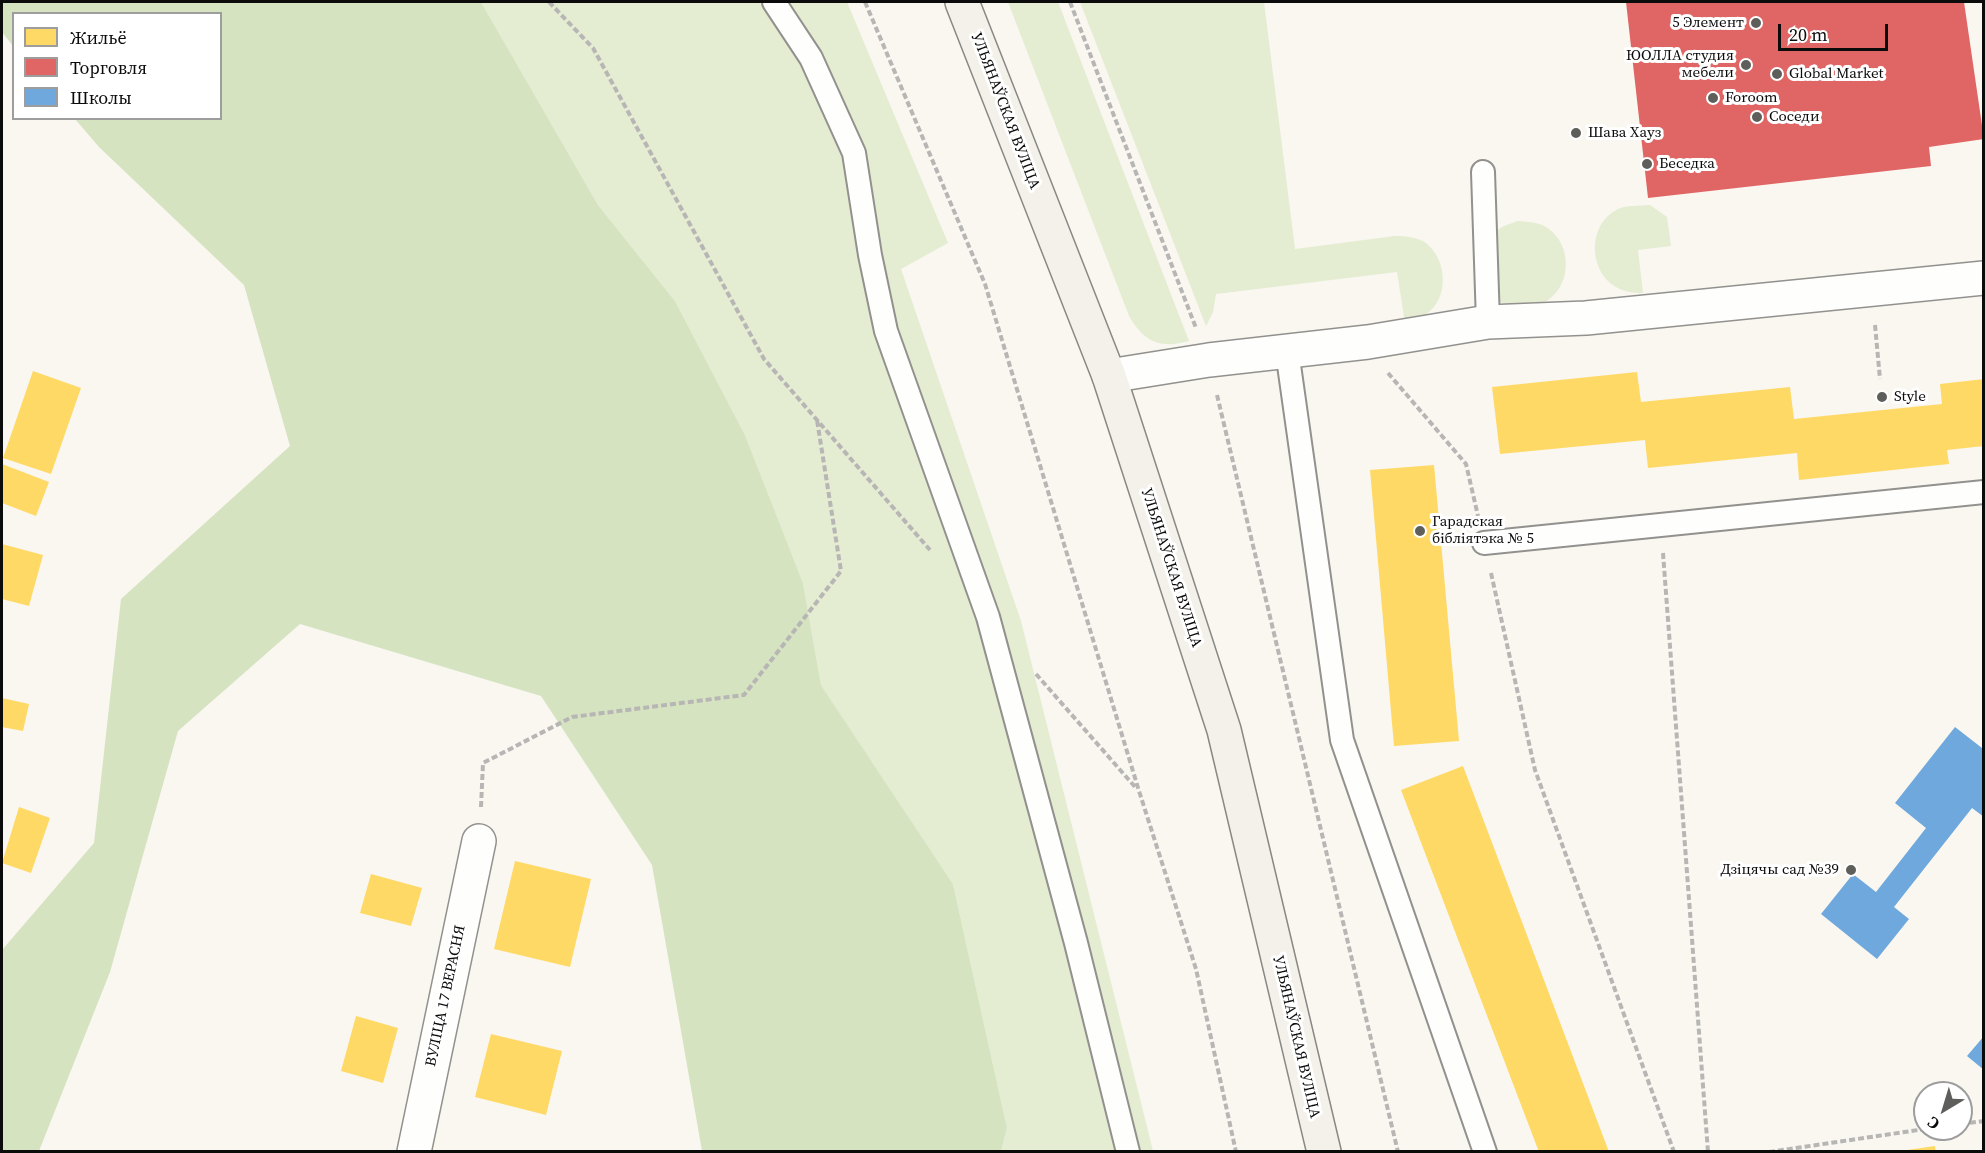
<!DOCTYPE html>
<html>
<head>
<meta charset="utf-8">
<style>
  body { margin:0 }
  #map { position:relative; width:1985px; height:1153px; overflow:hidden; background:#f9f7f0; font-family:"Source Serif 4",serif }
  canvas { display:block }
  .frame { position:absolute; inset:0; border:3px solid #0b0b0b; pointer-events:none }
  .legend { position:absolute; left:12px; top:12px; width:210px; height:108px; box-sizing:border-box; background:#fff; border:2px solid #9d9d9d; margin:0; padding:8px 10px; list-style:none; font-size:18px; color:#0b0b0b }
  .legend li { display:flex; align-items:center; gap:12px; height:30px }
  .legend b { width:30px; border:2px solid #9d9d9d }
  .north { position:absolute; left:1913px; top:1081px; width:60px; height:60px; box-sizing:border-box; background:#fff; border:2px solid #9d9d9d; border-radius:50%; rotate:218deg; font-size:16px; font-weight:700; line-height:24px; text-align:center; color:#0b0b0b }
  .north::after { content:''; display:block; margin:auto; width:21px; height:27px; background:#5e5e5b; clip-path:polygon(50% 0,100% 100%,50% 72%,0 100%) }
  .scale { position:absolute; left:1778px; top:24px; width:110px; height:27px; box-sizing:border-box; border:3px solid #0b0b0b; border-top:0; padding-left:8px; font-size:18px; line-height:21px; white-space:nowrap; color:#0b0b0b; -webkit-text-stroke:4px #fff; paint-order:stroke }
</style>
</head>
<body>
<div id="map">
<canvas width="1985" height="1153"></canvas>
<div class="frame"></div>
<ul class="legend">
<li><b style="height:16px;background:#ffd966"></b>Жильё</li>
<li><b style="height:16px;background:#e06666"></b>Торговля</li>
<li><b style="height:16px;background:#6fa8dc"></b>Школы</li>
</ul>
<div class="north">С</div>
<div class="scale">20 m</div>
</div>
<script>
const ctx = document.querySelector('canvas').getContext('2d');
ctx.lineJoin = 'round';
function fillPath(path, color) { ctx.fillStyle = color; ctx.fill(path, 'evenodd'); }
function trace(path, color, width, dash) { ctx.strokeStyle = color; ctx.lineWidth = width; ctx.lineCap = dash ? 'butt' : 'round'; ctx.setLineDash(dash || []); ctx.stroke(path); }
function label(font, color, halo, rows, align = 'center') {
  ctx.font = font + ' "Source Serif 4",serif'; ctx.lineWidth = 6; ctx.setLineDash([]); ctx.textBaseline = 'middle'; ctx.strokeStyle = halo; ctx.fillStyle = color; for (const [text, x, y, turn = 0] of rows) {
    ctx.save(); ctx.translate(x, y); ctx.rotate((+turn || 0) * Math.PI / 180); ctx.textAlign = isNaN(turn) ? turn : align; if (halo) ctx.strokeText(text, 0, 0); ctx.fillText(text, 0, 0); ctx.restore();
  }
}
fillPath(new Path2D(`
  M481,2H847L948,243L901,269L1021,621L1153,1151H1001L1007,1128L953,884L821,685L803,583L745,435L675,301L598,205Z
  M1008,2H1058L1189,341C1160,349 1144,342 1129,316Z
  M1080,2H1264L1295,249L1395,236C1404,236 1414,237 1423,241C1446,256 1450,293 1430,311C1422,318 1414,320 1405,323L1397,272L1216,294L1213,312L1206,326Z
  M1650,205L1667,217L1671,246L1638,250L1643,293C1634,293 1624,292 1616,287C1588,271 1587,224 1618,209C1626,205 1641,206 1650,205Z
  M1518,221C1527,222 1538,222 1546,227C1578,247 1570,301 1532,306C1513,309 1504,306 1489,294L1491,234L1504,226Z`), '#e4ecd2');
fillPath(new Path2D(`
  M2,2H481L598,205L675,301L745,435L803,583L821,685L953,884L1007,1128L1001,1151H702L652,865L541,696L300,624L178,731L110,972L39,1151H2V950L94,843L121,599L290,446L244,285L99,147L75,119L220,118V14H14L13,46L2,32Z`), '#d5e3c1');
fillPath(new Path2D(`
  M33,371L81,388L51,474L3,458Z
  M1637,372L1641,402L1790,387L1794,419L1942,404L1940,384L1984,379V446L1947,450L1949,464L1799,480L1797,453L1648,468L1645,440L1500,454L1492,387Z
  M2,464L49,482L36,516L2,503Z
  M1434,465L1459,741L1394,746L1370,470Z
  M2,544L43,555L29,606L2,599Z
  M2,698L29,704L23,731L2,727Z
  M1463,766L1609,1152H1539L1401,790Z
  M19,807L50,818L31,873L2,863Z
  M515,861L591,879L570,967L494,949Z
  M371,874L422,888L411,926L360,913Z
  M356,1016L398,1028L383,1083L341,1071Z
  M491,1034L562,1051L546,1115L475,1097Z
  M1935,1146L1936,1152H1907V1150Z`), '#ffd966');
fillPath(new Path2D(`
  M1626,2H1964L1984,139L1929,147L1931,166L1648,198Z`), '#e06666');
fillPath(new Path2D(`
  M1955,727L1982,748L1984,746V817L1972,808L1894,907L1909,919L1877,959L1821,914L1853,874L1876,892L1926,828L1895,803Z
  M1984,1036V1070L1967,1056Z`), '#6fa8dc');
const service = new Path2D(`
  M774,2L811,58L854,153L870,255L886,331L988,617L1076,943L1128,1152
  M1483,172L1488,322
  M1287,351L1342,740L1485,1152
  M1484,543L1984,492`);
const minor = new Path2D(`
  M1109,376L1209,360L1368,342L1488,322L1586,318L1984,278
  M414,1152L479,841`);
const secondary = new Path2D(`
  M962,2L1109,376L1224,730L1324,1152`);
trace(service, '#92918e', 26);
trace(minor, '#92918e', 36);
trace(secondary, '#898885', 36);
trace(new Path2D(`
  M549,2L593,48L764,359L930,550
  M865,2L985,284L1139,791L1196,969L1236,1152
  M1070,2L1196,328
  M1875,325L1880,379
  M1388,373L1466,464L1478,516
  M1217,395L1398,1152
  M1663,553L1708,1152
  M1491,573L1535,770L1674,1152
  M1036,674L1136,788
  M481,807L483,763L572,717L744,695L841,571L817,420
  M1961,1124L1984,1121
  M1769,1152L1925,1129`), '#b7b6b5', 4, [6, 3]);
trace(service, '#fefefd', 22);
trace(minor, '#fefefd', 33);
trace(secondary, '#f3f1e9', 33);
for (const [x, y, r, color] of [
  [1756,23,6,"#5e5e5b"],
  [1746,65,6,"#5e5e5b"],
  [1777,74,6,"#5e5e5b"],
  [1713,98,6,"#5e5e5b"],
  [1757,117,6,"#5e5e5b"],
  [1576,133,6,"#5e5e5b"],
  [1647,164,6,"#5e5e5b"],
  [1882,397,6,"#5e5e5b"],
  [1420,531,6,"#5e5e5b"],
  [1851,870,6,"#5e5e5b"]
]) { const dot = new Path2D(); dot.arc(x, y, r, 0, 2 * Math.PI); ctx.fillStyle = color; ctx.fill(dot); trace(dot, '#fff', 2); }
label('15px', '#0b0b0b', '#fff', [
  ["5 Элемент",1744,23,"right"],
  ["ЮОЛЛА студия",1734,56,"right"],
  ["мебели",1734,73,"right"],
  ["Global Market",1789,74],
  ["Foroom",1725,98],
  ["Соседи",1769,117],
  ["Шава Хауз",1588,133],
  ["Беседка",1659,164],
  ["Style",1894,397],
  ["Гарадская",1432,522],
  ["бібліятэка № 5",1432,539],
  ["Дзіцячы сад №39",1839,870,"right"]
], 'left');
label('15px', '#0b0b0b', '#fff', [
  ["УЛЬЯНАЎСКАЯ ВУЛІЦА",1005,111,69],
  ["УЛЬЯНАЎСКАЯ ВУЛІЦА",1171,568,72],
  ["ВУЛІЦА 17 ВЕРАСНЯ",446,996,-78],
  ["УЛЬЯНАЎСКАЯ ВУЛІЦА",1296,1037,77]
]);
</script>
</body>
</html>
